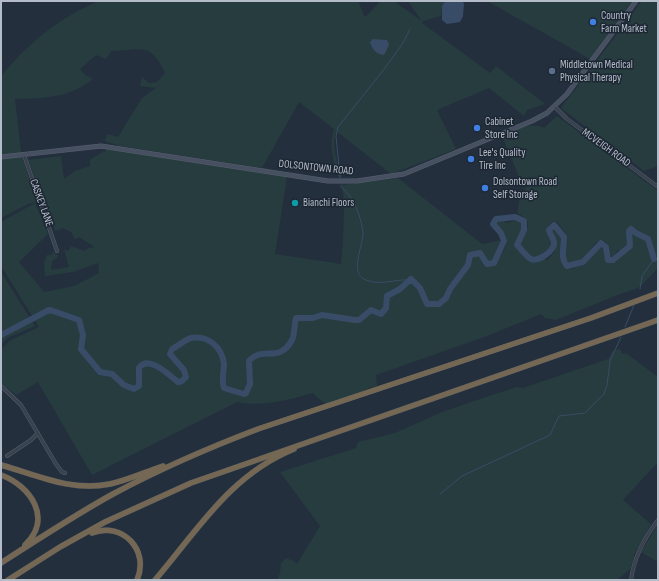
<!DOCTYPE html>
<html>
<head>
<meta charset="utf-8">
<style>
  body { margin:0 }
  #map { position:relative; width:659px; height:581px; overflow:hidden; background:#242f3e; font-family:"Sofia Sans Condensed",sans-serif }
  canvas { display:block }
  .frame { position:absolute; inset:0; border:2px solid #b4bcc9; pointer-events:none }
</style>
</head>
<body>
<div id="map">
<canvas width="659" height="581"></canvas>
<div class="frame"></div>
</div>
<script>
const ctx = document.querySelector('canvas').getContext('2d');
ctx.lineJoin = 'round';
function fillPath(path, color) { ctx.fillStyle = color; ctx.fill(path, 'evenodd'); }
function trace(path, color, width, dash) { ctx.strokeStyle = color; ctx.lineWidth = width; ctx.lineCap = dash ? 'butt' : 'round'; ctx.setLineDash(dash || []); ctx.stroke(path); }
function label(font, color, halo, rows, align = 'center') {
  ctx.font = font + ' "Sofia Sans Condensed",sans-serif'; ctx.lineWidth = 3; ctx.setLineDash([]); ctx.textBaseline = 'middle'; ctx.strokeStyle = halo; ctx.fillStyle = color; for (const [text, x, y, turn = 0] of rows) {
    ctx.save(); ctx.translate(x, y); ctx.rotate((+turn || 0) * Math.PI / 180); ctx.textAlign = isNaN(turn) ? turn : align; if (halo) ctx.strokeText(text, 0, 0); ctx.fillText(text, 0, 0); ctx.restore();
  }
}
fillPath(new Path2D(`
  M99,1H358L365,17L379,3L376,1H394L420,20H421L408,1H445L442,6L441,16L423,21L422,23L490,73L496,66L545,104L527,110L524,116L489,88L437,110L456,149L391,174L336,131C331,148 339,168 343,185L398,178L482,244L503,240L497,254L500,257C515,234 502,240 496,223L499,221L503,220L507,223L519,219L524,225L515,242V247L530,261L538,262L543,258L547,260C564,246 551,241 552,229L563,237C562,246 556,275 574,268C578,266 583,266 586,263C592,257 595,249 603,245L606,260L616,262L623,254L618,250L614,256L611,257L609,245L603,240C591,241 590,255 583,260C579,263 574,262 570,264H568L565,260L566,234L557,222L554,221C540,228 555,239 550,249L545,251L542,254L535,258C528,255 527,249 520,246L519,243C526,231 536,221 518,214C518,203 520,191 529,185L519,177L502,136C515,131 531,121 544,128L557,116L658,191V268L642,285L636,289L620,294L556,320L545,318L541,314L487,336L376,375L377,386C347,392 340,423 313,393C288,400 263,407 237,402L92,475L38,382L16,395L1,383V350L9,341L39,327L1,266V222L35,203L48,234L19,262L44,292L74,286L99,273L98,263L73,272L45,276L44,262L47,255H51L53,252L58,255L57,258L52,261L51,270L69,267L64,249L68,251L71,246L85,251L88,248H93V246L79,237L75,239L71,232L63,228L56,231L55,230L28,160L61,156L64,179L75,171L90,166V160L104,151V153L107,149L287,177L275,254L341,264C343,250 345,206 343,193C339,172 326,150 334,129L299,102L262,168L120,146L105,141L107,134L118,137L142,98L156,88L140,86L142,77L149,83L157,82L165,73C151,42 142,50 111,51L106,59L96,55L80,69L85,75L93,79C70,98 44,98 15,99L21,152L36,202L28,204L1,218V76C31,41 57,19 99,1Z
  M487,1H632L590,59Z
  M642,1H658V166L644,171L561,108Z
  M1,272L35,326L7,338L1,345Z
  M617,349L621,350L622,354L626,353L658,377V462L623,500L651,524L635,553L631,568L617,580H277L280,573L281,563L286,558L294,561L297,564L320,526L280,472L356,448L358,442L395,433L442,412L486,397L517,387L523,388L608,359L612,352Z
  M658,524V562L641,552Z`), '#263c3f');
fillPath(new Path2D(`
  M445,1H461L464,3L463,16L460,22L447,24L442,20V6Z
  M373,39L387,40L389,45L384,55C376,54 372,49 370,42Z`), '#394c67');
trace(new Path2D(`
  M340,177L336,136L338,127L385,68L403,43L410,29
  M340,186C353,195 361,216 363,232C364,244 348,274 366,280C381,286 394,279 408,280
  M640,289L642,276L654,259L658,261
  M625,327L634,305
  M440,494L462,476L550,435L559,416L585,413L604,394L607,385L610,361L621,337`), '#394c67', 1);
trace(new Path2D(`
  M1,335L49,310L53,311L79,320L83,335L81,349L100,372L112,374L124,385L134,389L139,386V368C149,354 170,376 178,382L182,381L186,377L184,370L170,354L172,349C177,347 186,339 191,338C208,335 222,347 224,364C224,372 221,380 224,388L244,394L246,393L250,384L249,361C263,345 279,364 292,340C295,334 294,325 296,318H313L322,315L355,320H359L371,310L381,314L386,308L387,296L400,289L411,279L420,288L427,304H439L446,298L450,289L468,265L470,255L480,253L487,264L494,263L504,241L501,233L493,224L496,219L515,217L524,221V230L517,245C521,249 526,256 531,259C538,262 555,251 554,242C553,237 550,235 549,230L554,225L564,237C564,247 560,258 567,266L583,262L601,243L606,247L608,260H613L630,246L629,231L631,229L636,233L648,239L654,259`), '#394c67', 6);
const street = new Path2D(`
  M555,107L567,119L658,187
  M24,155L57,251
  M1,386L21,405L56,464L62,472L65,473
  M7,456L31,440L38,433
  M631,580C634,557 644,538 658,520`);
const secondary = new Path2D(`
  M1,157L101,146L328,181H357L404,174L532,121L547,113L567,94L636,1`);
const highway = new Path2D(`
  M1,465C37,475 71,492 110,484C128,480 145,472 163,466
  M1,475C31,486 53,519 25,545
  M92,533C122,521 150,550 137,580
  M1,563C38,539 75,515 113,494C160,469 208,448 258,429L591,318L658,293
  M8,580L60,547L105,522L191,483L658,320
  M155,580C198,530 230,475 294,449`);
trace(street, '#565f6c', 4);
trace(secondary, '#565f6c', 5);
trace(highway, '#434c59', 6);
trace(street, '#38414e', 3);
trace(secondary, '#465061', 4);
trace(highway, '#746855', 5.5);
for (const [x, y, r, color] of [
  [593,22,4,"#3f7fe0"],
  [552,71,4,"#5c6f8a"],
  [477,128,4,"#3f7fe0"],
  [471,159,4,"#3f7fe0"],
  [485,188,4,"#3f7fe0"],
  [295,203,4,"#0f9aa8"]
]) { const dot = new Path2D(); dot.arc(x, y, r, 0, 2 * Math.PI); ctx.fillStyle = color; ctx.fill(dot); trace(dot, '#1d2633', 1.5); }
label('11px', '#b4bcc9', '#1d2633', [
  ["Country",601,16],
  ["Farm Market",601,29],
  ["Middletown Medical",560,65],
  ["Physical Therapy",560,78],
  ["Cabinet",485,122],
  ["Store Inc",485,135],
  ["Lee's Quality",479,153],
  ["Tire Inc",479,166],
  ["Dolsontown Road",493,182],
  ["Self Storage",493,195],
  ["Bianchi Floors",303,203]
], 'left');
label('11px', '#b4bcc9', '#1d2633', [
  ["MCVEIGH ROAD",606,148,36],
  ["DOLSONTOWN ROAD",316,168,6],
  ["CASKEY LANE",41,203,70]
]);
</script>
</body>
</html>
